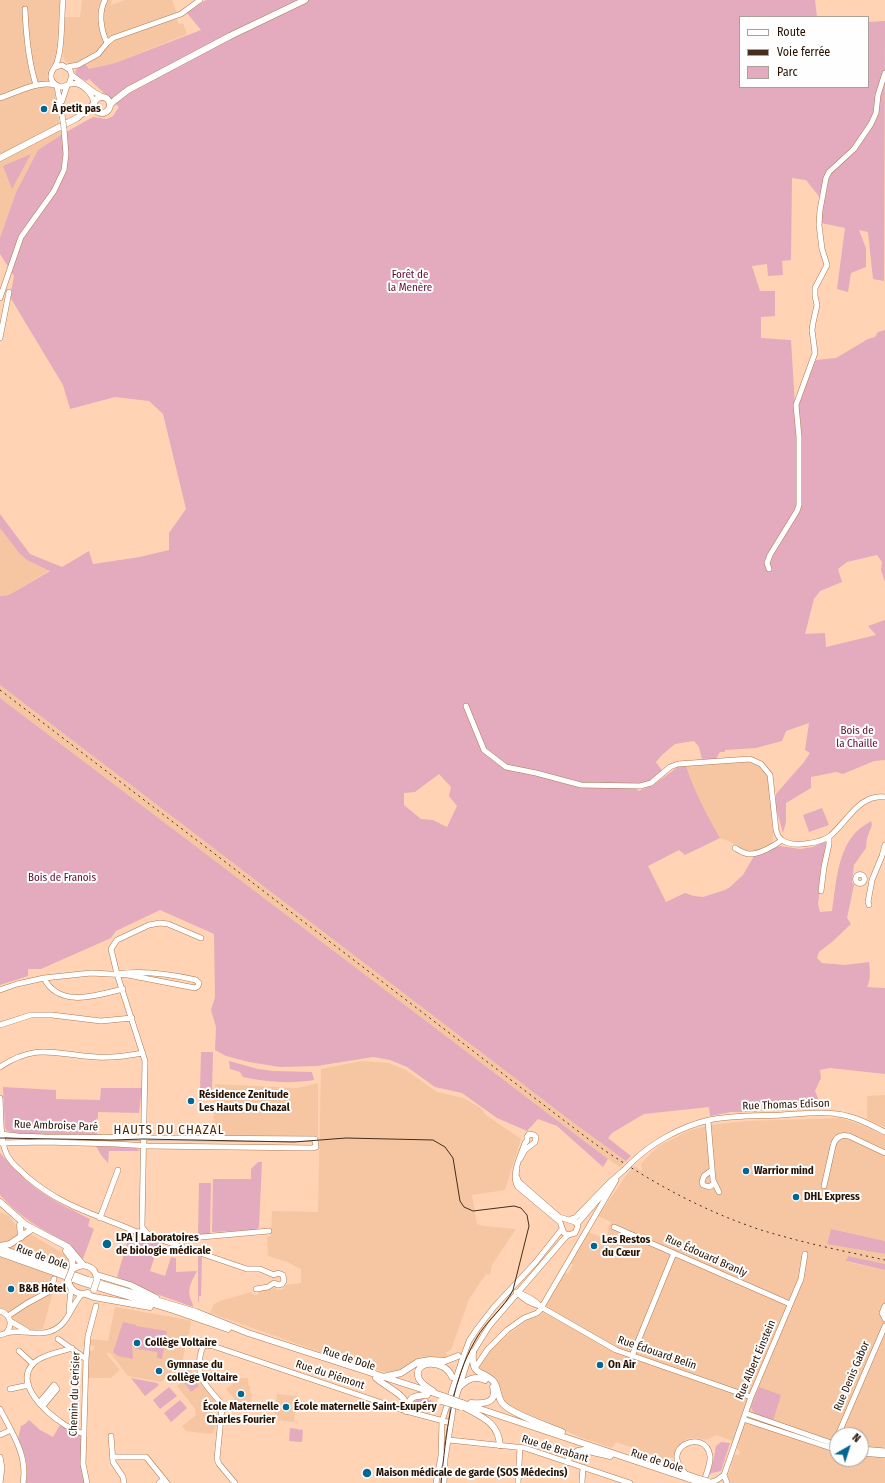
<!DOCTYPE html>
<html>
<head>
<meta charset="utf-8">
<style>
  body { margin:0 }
  #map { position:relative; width:885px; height:1483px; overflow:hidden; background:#ffd3b3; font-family:"Fira Sans Condensed",sans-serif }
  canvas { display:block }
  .legend { position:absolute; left:739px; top:16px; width:130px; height:72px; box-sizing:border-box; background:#fefefe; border:1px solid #a8a09a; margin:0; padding:5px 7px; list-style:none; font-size:12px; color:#261304 }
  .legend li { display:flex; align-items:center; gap:8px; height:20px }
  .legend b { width:20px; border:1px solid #a8a09a }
  .north { position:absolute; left:829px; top:1427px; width:40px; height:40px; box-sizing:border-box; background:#fefefe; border:1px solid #a8a09a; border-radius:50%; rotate:39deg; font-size:11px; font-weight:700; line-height:16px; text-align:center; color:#261304 }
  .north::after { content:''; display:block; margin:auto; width:14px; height:18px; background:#006694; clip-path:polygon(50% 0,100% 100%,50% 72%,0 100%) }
</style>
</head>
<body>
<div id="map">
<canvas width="885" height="1483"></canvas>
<ul class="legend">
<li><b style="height:5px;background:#fff"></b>Route</li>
<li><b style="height:5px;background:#452e1d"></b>Voie ferrée</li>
<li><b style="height:11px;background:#e3abbd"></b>Parc</li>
</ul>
<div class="north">N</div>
</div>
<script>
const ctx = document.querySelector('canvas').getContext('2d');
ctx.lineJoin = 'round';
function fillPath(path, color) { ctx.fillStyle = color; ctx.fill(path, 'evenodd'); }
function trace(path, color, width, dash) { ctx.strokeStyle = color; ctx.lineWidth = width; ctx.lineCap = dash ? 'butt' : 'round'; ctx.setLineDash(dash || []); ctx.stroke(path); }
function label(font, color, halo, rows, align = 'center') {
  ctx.font = font + ' "Fira Sans Condensed",sans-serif'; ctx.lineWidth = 4; ctx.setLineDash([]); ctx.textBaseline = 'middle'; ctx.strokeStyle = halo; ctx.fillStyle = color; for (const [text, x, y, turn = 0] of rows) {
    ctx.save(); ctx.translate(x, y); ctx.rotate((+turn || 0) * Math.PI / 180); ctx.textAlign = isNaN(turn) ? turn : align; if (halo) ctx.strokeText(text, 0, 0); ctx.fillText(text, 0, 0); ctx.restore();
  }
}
fillPath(new Path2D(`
  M0,0H60L56,61L49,68L47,75L54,87L61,135L38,150L16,192L0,238Z
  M82,0H102L98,8L102,10L107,0H112L111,5L125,0H172L176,11V18L179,24L183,23L187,34L115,63L89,69L84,59L70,65L65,61L63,56L65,17H80Z
  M0,528L19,553L28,560L50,570L9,595L0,596Z
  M0,685L575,1124L626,1161L620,1167L608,1159L104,778L0,698Z
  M745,762H749L758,766L768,777L773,833V840L771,844L755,852L750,853L739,849L731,842L720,838L701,804L691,781L686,766L723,763Z
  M361,1061L389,1063L406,1070L437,1092L463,1098L481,1108L486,1115L521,1139L505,1190L472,1195L477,1224L483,1226L516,1229L492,1265L490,1275L486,1274L469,1299L451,1350L446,1352L448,1358H438L391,1373L360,1366L210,1313L214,1304L220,1301L251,1292L252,1294L257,1295L261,1290L275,1288L277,1290L283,1289L286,1285L301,1283V1269L287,1262L268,1256L267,1237L271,1236L272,1211L318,1212L321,1069Z
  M318,1083V1136L213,1135L215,1084L297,1088Z
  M885,1095V1127L867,1119V1096Z
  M840,1118L864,1126L885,1136V1241L831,1229L827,1243L885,1254V1264L848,1256L847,1262L885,1270V1483H730L728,1478V1474L732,1467L731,1465L735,1455H739L740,1452L737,1448L739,1443L716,1435L707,1440L698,1438H689L678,1445L673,1458L669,1457L665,1459L616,1442L612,1448L582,1438L507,1405L501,1399L496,1381L480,1371L479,1366L492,1349L503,1338L529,1319L539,1316L564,1272L568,1274L573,1265L570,1263L589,1232L605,1239L609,1231L607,1230L611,1222L598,1216L628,1173L634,1166L642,1171L641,1164L646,1158L659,1146L688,1131L710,1125L746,1121ZM837,1435H861V1459H837Z
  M0,1212L9,1216L19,1230V1235L9,1243L0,1244Z
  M29,1235H32L64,1254L68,1257L69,1264L67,1269L7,1248Z
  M0,1256L58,1277L55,1284L43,1329L34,1330L25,1327L14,1321L10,1313L0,1308Z
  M115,1307L184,1319L191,1321L189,1335H187L182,1366H177L172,1371L171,1374L161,1382L128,1376L110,1353H106L120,1370L111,1378H88L89,1350L93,1351L95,1346L88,1345L89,1341L94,1339L108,1341Z
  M188,1367L217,1404V1411L215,1413L217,1415L215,1430H214L213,1433H211L210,1434L186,1431L182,1426L196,1415L195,1409L177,1386L180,1384L172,1374L180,1368Z
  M241,1378H248V1385L250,1386V1393H252L250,1410L235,1408V1400L226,1389Z
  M277,1394L297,1396L294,1422L274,1420Z`), '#f6c6a2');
fillPath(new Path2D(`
  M206,0H815L817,17H740V87H868V22L885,21L884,281L873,279L868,232L859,230L866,248V267L851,273L848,292L837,289L845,228L821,223V199L806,180L792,178L791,260L782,261L783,275L768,276L767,264L752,266L760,291H775V316L761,317V338L791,340L795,406L816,360L836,358L868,339L875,337L878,332L885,330V582L881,570L882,562L877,555L847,562L838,569L842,582L820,591L814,599L805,634L825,633L826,647L876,635L868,626L885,620V760L874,761L843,774L836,772L811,777V788L786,803V822L783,833L776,808V794L804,762L810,753L805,750L809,723L786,731L782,741L756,748L725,750V752H720L716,759H702L699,747L694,741L675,744L662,755L656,762L663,772C654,779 646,784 635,784L638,791L653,785L678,767L686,766C694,791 707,815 720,838L685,855L679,850L648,866L666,902L685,893L694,896L703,897L725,890L730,887L743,875L754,856L780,846L800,849L813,847L826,841L818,904L820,912L832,911C836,885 837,852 856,832C860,828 866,824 871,821L872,825L867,838L866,848L854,865L852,882L854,885L847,918L851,924L832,942L819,952L817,958L822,963L845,965L869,962C870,971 871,979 867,987L885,988V1074L830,1068L820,1070L821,1078L815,1091L818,1098V1106L790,1108L756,1103L758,1112H731L710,1116L709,1107L644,1114L612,1133L608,1138L631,1156L626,1161L575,1124L0,685V596L9,595L50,571L27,560L19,553L0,528V514L30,554L62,567L89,551L93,564L140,557L169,550V533L186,509L163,414L149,401L115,397L70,409L63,385L10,297L14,276L0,254V238L16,192L38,150L61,135L93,117L107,119L113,116L119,107L89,79L86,81L77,76L75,72L78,67L85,63L89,69L115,63L201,30L187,13ZM439,774L451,787L449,796L457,806L447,827L433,820L421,819L404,805V793L415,792Z
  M31,154L12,189L3,166Z
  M0,698L608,1159L603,1167L557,1126L538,1119L527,1131L497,1118L462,1093L435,1087L407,1067L390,1060L373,1057L317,1066L280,1067L249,1062L226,1056L215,1050L216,1027L211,1010L215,997L214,934L160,910L116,931L111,938L41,969H28V976L0,985Z
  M822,808L829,825L809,832L803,815Z
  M201,1052H213L212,1092H200Z
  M229,1061L258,1069L273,1071L312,1072L314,1080C290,1084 267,1082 243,1077L240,1072L230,1069Z
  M3,1087L56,1090V1099L100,1100L101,1088H142L139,1113L98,1112L97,1135L20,1134L7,1131L5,1128Z
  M96,1146L136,1148L140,1151H109L108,1163L101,1155Z
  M0,1153C9,1163 17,1173 28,1182C47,1198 68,1208 90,1219L88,1226L94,1229L83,1259L67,1244L66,1242C41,1229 19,1217 0,1195Z
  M258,1162H262L259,1227L256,1230L212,1232L213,1179H251V1169Z
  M199,1183H211L210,1234L198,1235Z
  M831,1229L885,1241V1254L827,1244Z
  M130,1233L159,1243L150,1271L165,1276L171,1257L176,1258V1272L197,1271C193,1279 187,1288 190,1297C191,1301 193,1303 193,1307L151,1292L117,1277Z
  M198,1256L202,1257L201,1296H199V1302H198Z
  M848,1256L885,1264V1270L846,1261Z
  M123,1322L136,1325V1326L167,1331L162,1359L157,1358V1352L136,1349V1345L132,1344L133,1359L118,1356L113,1352Z
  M187,1369L199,1386L191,1392L179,1375Z
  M131,1378L157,1383L159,1385L145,1396Z
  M169,1387L177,1396L160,1409L153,1400Z
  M759,1387L781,1395L773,1421L755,1415L751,1407Z
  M418,1398H423L433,1401L434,1408L431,1413L413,1408V1403Z
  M180,1400L187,1408L171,1422L164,1413Z
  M29,1420L40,1430L53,1437L60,1425L82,1435L81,1466L85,1483H26L27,1466L25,1455L18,1439L21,1426L25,1424Z
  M290,1428L303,1430L302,1442L289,1441Z
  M721,1442L730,1443L721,1471L712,1473L709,1475L713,1462L716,1446Z`), '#e3abbd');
const minor = new Path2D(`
  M25,9C26,35 28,60 36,85
  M107,43L113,38L181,14L200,0
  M55,67C63,52 61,18 63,0
  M67,67L78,65L98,54L107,43C101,30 98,13 105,0
  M72,75L94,92L101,96
  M69,84L72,76L70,70L62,65L54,68C48,76 51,84 61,87C64,87 66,85 70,84C81,81 92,93 94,103
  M57,86L63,121
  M0,98C15,93 39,80 55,85
  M62,101L67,86
  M0,298L21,237L54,191L64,170L66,154L64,129
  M0,338L9,292
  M769,569L767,563L770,555L797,511L799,505V437L796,405L815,353L812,330L813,323L817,305L815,296V288L827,265L822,249L819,225L820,210L826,178L829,172L854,149L871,124L876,113L878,95L885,73
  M466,706L484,750L506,767L536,773L581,785L640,786L651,783L670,767L678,764L750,759L761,764L770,775L776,830C777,834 779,838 782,840C792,848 821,843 830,836C846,823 860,793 885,797
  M735,848C740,851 744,854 750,854C760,854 774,846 782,840
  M855.5 879a4.5 4.5 0 1 1 9 0a4.5 4.5 0 1 1-9 0Z
  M821,891L824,867L829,844V837
  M869,905L868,902L872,880L882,856L885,845
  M201,938L168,924L160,923L149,925L117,940L111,949L117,974L145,1061L142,1227L145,1231L150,1236L247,1269H260L274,1275
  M44,978C59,1009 98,995 123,989
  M0,990L17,984L44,978L91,973L128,975L195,988L198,986L199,983L196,980C170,974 144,970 117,974
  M0,1025L31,1015H52L101,1021L132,1018
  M0,1067C38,1042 55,1055 96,1057C112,1058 127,1056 143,1053
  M0,1098C1,1114 0,1136 5,1150C8,1161 18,1168 26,1176C62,1207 95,1214 137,1232L145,1231
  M708,1121L713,1180L719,1192
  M0,1134L18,1136L44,1137L315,1139L316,1147L312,1148L148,1146L116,1144L45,1142L0,1143
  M630,1164C651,1143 680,1127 709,1120C733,1115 758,1116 782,1115C800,1114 819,1111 837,1114C854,1116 869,1124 885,1132
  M517,1168L516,1175L519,1182L559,1217L575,1222L578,1226L575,1233L568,1235L564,1233L560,1222L518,1187C510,1176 521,1155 525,1143L527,1141V1137L529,1134L534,1135L536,1137L535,1142L525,1150L520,1159
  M712,1170L704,1176L702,1182L703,1185L709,1187L714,1184
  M824,1186L833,1146C835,1138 840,1134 849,1136L885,1153
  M100,1218L118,1170
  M571,1219L575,1218L609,1183L624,1170
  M577,1224L610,1186
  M614,1227L790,1304
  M171,1243L173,1240L179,1239L269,1231
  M256,1289L268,1287L274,1283L278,1285L282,1284L284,1281L283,1275L278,1273L274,1275
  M516,1292C526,1295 534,1299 541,1307L616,1350L751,1397
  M518,1293C524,1300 532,1304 540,1306
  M885,1306L882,1313L885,1319
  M0,1311C10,1314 13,1324 7,1332
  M69,1311L71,1289
  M8,1316L26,1304L48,1292L51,1289L54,1279
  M10,1321L27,1331
  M0,1335C4,1334 7,1332 12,1332C29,1330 46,1339 61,1325C70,1317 73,1303 82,1294
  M58,1339L86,1359
  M72,1348C61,1352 44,1354 35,1362C11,1383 48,1414 65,1425C71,1429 78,1432 84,1434
  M19,1351L33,1364
  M632,1356L674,1253
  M475,1368L488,1349L507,1330L524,1318L537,1313L540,1310L616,1180
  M10,1389L29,1385
  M39,1403L54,1385L57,1389L43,1406
  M0,1409C12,1433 28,1455 23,1483
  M745,1413L837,1445
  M743,1419L837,1450
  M0,1435L11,1430
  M838,1435L885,1326
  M111,1436L113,1462L123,1477L124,1483
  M449,1440L525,1448L630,1483
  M861,1449L885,1451
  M861,1453L885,1455
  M0,1457L2,1468L0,1483
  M112,1457H146L167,1483
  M664,1469H672L701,1479
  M686,1474C657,1447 706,1427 710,1456C711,1464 706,1475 703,1483
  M724,1475L727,1483
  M711,1482L717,1480L724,1475L751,1397L801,1279L805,1254
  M87,1483L83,1464L86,1359L88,1336L96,1306
  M159,1483L164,1479
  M235,1483L219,1464L217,1459L222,1407L220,1402C206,1385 197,1380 200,1357C201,1352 201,1348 205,1345L213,1346L406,1411L451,1423
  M436,1483L441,1456L442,1421L462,1360L469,1341L477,1329L494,1307L535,1263L562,1229
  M444,1483L445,1459L452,1416L453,1407L468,1360L490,1325L563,1240L568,1235
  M518,1483L520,1447
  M582,1483L583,1467`);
const major = new Path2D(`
  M94 105a8 8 0 1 1 16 0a8 8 0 1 1-16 0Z
  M110,105L115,100L128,90L230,36L305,0
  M0,158L77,118L93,105
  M0,1202L26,1225L68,1247L83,1265
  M20,1225L21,1237
  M0,1246L10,1244L32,1229
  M0,1248L88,1280L196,1312L248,1333L443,1396
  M66,1251L72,1259L73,1269
  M0,1253L87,1284L173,1310L228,1329
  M72,1270C82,1262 95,1265 97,1279
  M97,1275L130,1285L156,1298
  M68,1280C70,1290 77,1296 88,1293
  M85,1294L94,1297L150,1307
  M473,1352C471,1378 483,1369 494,1382C499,1389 497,1398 503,1404C512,1414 548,1426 562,1432
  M383,1377L401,1373L418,1362L430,1360L445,1361L458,1356
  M376,1378C381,1383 403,1395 404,1400C404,1402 403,1406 402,1409
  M459,1387C467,1380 474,1375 485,1380
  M433,1391C428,1388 422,1384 419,1379C411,1360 445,1358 452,1377
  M462,1403L699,1482
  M471,1403C482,1404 498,1404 493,1387
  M464,1407C482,1417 498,1422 500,1445
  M406,1411C410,1396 412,1396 427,1395
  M568,1462L569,1457L578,1451L584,1450L610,1456`);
trace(minor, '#ac7a54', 6);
trace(major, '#ac7a54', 7);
trace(minor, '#fff', 5);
trace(major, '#fff', 6);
trace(new Path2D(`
  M0,1138L112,1140L143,1139L294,1142L346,1138L433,1140L445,1147L453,1158L460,1201L464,1207L473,1211L514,1206L521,1208L527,1215L529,1226L513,1290C505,1307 486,1321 476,1339C451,1382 446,1434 441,1483`), '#452e1d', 1);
trace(new Path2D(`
  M0,690L587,1138C640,1176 696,1208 758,1229C799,1242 843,1251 885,1260`), '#452e1d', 1, [2, 4]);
const minorBridge = new Path2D(`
  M63,121L64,129
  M624,1170L630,1164
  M701,1479L708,1481`);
const majorBridge = new Path2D(`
  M68,1280L72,1270
  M94,1289L97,1280
  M443,1396L462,1403
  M441,1401L461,1407
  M699,1482L703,1483`);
trace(minorBridge, '#ac7a54', 6, []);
trace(majorBridge, '#ac7a54', 7, []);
trace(minorBridge, '#fff', 5);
trace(majorBridge, '#fff', 6);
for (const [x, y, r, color] of [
  [44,109,4,"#006694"],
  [191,1101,4,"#006694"],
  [746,1171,4,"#006694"],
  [796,1197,4,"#006694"],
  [107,1244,5,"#006694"],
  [594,1246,4,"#006694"],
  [11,1289,4,"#006694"],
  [137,1343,4,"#006694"],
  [600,1365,4,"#006694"],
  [159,1371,4,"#006694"],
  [241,1394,4,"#006694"],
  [286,1407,4,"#006694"],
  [367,1473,5,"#006694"]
]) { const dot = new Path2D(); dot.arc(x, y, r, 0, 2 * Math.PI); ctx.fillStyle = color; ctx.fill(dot); trace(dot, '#fefefe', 1.5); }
label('bold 11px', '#261304', '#fefefe', [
  ["À petit pas",52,109],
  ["Résidence Zenitude",199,1095],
  ["Les Hauts Du Chazal",199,1108],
  ["Warrior mind",754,1171],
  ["DHL Express",804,1197],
  ["LPA | Laboratoires",116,1238],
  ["de biologie médicale",116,1251],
  ["Les Restos",602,1240],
  ["du Cœur",602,1253],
  ["B&B Hôtel",19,1289],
  ["Collège Voltaire",145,1343],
  ["Gymnase du",167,1365],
  ["collège Voltaire",167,1378],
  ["On Air",608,1365],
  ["École Maternelle",241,1407,"center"],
  ["Charles Fourier",241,1420,"center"],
  ["École maternelle Saint-Exupéry",294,1407],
  ["Maison médicale de garde (SOS Médecins)",376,1473]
], 'left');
label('11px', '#5b0d32', '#fefefe', [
  ["Forêt de",410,275],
  ["la Menère",410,288],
  ["Bois de",857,731],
  ["la Chaille",857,744],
  ["Bois de Franois",62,878]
]);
label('11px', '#261304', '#fefefe', [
  ["Rue Thomas Edison",786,1105,-2],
  ["Rue Ambroise Paré",56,1126,2],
  ["Rue Édouard Branly",706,1256,24],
  ["Rue de Dole",42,1257,20],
  ["Rue Édouard Belin",657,1353,19],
  ["Rue de Dole",349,1359,18],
  ["Rue Albert Einstein",756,1360,-67],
  ["Rue du Piémont",330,1375,18],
  ["Rue Denis Gabor",852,1376,-67],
  ["Chemin du Cerisier",75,1394,-88],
  ["Rue de Brabant",555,1449,17],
  ["Rue de Dole",657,1461,18]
]);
ctx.letterSpacing = '1px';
label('13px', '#522700', '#fefefe', [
  ["HAUTS DU CHAZAL",169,1130]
]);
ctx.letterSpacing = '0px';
</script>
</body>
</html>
